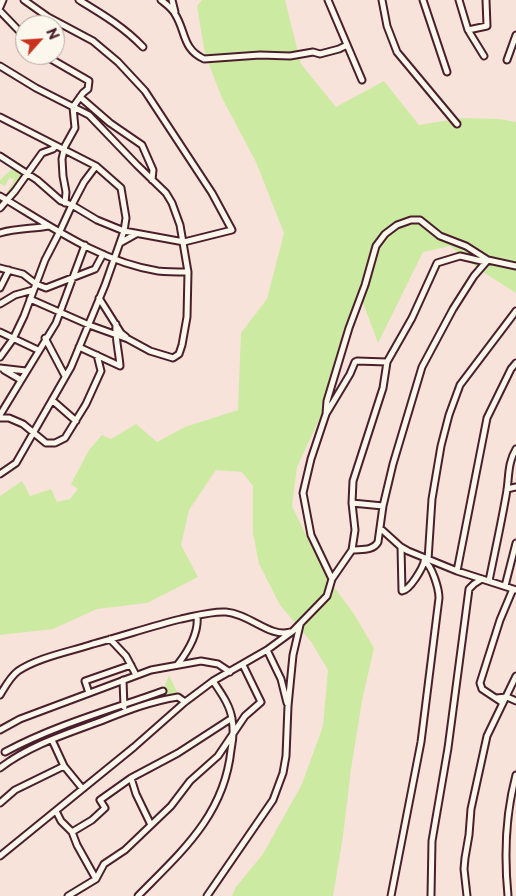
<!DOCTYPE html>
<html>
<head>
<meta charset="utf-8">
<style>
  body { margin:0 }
  #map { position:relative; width:516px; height:896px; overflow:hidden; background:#f8e3da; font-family:"Playpen Sans",sans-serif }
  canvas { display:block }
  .north { position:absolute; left:15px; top:15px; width:50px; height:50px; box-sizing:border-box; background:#fbf7ec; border:1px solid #b4a19f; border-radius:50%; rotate:64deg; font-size:14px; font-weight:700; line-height:20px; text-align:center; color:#4a1f2b }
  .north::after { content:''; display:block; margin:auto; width:18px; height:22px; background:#c8321e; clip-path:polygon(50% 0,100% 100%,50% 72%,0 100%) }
</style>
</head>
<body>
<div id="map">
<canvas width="516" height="896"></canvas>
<div class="north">N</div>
</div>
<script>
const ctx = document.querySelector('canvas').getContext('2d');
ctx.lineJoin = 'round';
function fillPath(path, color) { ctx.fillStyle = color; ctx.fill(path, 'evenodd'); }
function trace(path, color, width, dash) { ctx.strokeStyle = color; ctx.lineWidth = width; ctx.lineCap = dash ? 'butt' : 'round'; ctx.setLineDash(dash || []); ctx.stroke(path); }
fillPath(new Path2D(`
  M202,0H285L301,64L336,107L384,81L419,125L462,118L500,119L516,122V293L480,270L450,246L423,252L378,343L359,292L324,409L297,467L292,506L325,575L354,614L374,648L362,701L351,769L343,836L333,896H232L236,887L263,854L302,784L323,726L328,670L312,643L280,605L259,564L253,533V486L242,472L216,470L189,510L181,545L198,577L147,603L97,609L53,629L0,635V496L22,481L30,496L51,489L57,502L70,499L78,489L71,484L89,450L102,435L111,439L136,424L157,442L185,427L238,410L241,333L267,299L284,233L256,162L222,98L205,54L197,6Z
  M14,167L24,175L8,198L5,195L13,183L14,179L9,178L5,186L0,184V180Z
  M169,675L178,694L167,703L163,691Z`), '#cceaa1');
const street = new Path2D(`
  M79,0C102,14 124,27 143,47
  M161,0C166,4 172,8 175,14C186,31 182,49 204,59L260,55L290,56L313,52L320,54L339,49L347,45
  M172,0L175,12
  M328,0L362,80
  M382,0L387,26L397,52L457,124
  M423,0L447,72
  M459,0L468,30L484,56
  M0,7L3,0
  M0,11L25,37
  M468,30L487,26L486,0
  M44,55L89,81L88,89L83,93L73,107L75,128L65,146L62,159L63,176L66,192L65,203
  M507,60L516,35
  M0,66L36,88L89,115L137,165L166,193L172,203L180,225L188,272L187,317L182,345L179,354L173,358L150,351L128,339L89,325L30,299
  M80,97L110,123L142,145L153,170L152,180
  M0,117L96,166L121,188L126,218L124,231L105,285L71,367L16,463L0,474
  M0,156L37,180L61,201L72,205L97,220L124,231L184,242L232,230L212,193L145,91L118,62L93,41L48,17L24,0
  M0,196C49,225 100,262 158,271C168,272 178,272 188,272
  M0,208L15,191L42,153L53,149L55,146
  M0,233C16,228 33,229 49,226
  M120,243L136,234
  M0,268L23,274L36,284L46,288L95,269L103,254
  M0,288L9,270
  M99,298L121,333L126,337
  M0,304L15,295L33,290
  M0,332L38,350
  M45,338L65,376
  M79,347L120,366C119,352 115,338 116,324
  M0,357L13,339L24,316L45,260L60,231L72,205L84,182L96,166
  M0,368L26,371
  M4,370L21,380
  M52,400L76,421
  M326,414L327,401L349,328L365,285L376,246L385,234L397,225L411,220H420L440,236L466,246L488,260L516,266
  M0,415L56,323L85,245
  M0,418H9L23,424L46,443H55L65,438L86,404L101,371L97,355
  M507,489L516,487
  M352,503L383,506
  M380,528L401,547L408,551L457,571L516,590
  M401,547L402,591C410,590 423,568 425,559
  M352,550C362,549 373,551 378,542L383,506L393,464L422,367L453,309L474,276L487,261
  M428,560L432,499L441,446L449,415L460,385L516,311
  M457,571L487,418L511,369L516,363
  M332,579L311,535L303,493L311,459L326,414L350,374L355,362L357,361L387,362
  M489,581C495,551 502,520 507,490C509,476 508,462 516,449
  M505,586L516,543
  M110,639L126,656L136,675
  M267,650L281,679L287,703
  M178,664C188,651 199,633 197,616
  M123,680L124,707
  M89,693L85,681L131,665
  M0,695C5,687 10,677 18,671C39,657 69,652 93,644C123,636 152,626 181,619C196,616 211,611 226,612C250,614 270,638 290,632
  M496,698L507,697L516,701
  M503,703L482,689L480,683L500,620L513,589
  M0,730L20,719L151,670L201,661L218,664L230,672
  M52,740L64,766L82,788
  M5,752C55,725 110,710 163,691
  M0,768C30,745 66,734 101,721C126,711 151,701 178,697L185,702
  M131,778L136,794L151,825
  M0,803L15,790L64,766
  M56,811L61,821L72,832L77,845L96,879
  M72,832L92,820L105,808L100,800L131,778L178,753L232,718
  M0,856L134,747L185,702L213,681L267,650L293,631L327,596L332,579L352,550L355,530L352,503L353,481L383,388L387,362L412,318L437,263L460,256L486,262
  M68,896L96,879L104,864L125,850L171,806L190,781L218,756L245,716L261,702L243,665
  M138,896C181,852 224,816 231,750C233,740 234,729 232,719C230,705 221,693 213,681
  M207,896L273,800L283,773L286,756L288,706L293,655L300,625
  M391,896L421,742L439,598C439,589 432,565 424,561
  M431,896L432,841L448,748L469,589L474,584L482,579
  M467,896L464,869L465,858L469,835L471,809L487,736L516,676
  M508,896C504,855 505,816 516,775`);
trace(street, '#4a1f2b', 9);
trace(street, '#fbf7ec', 5);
</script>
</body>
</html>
